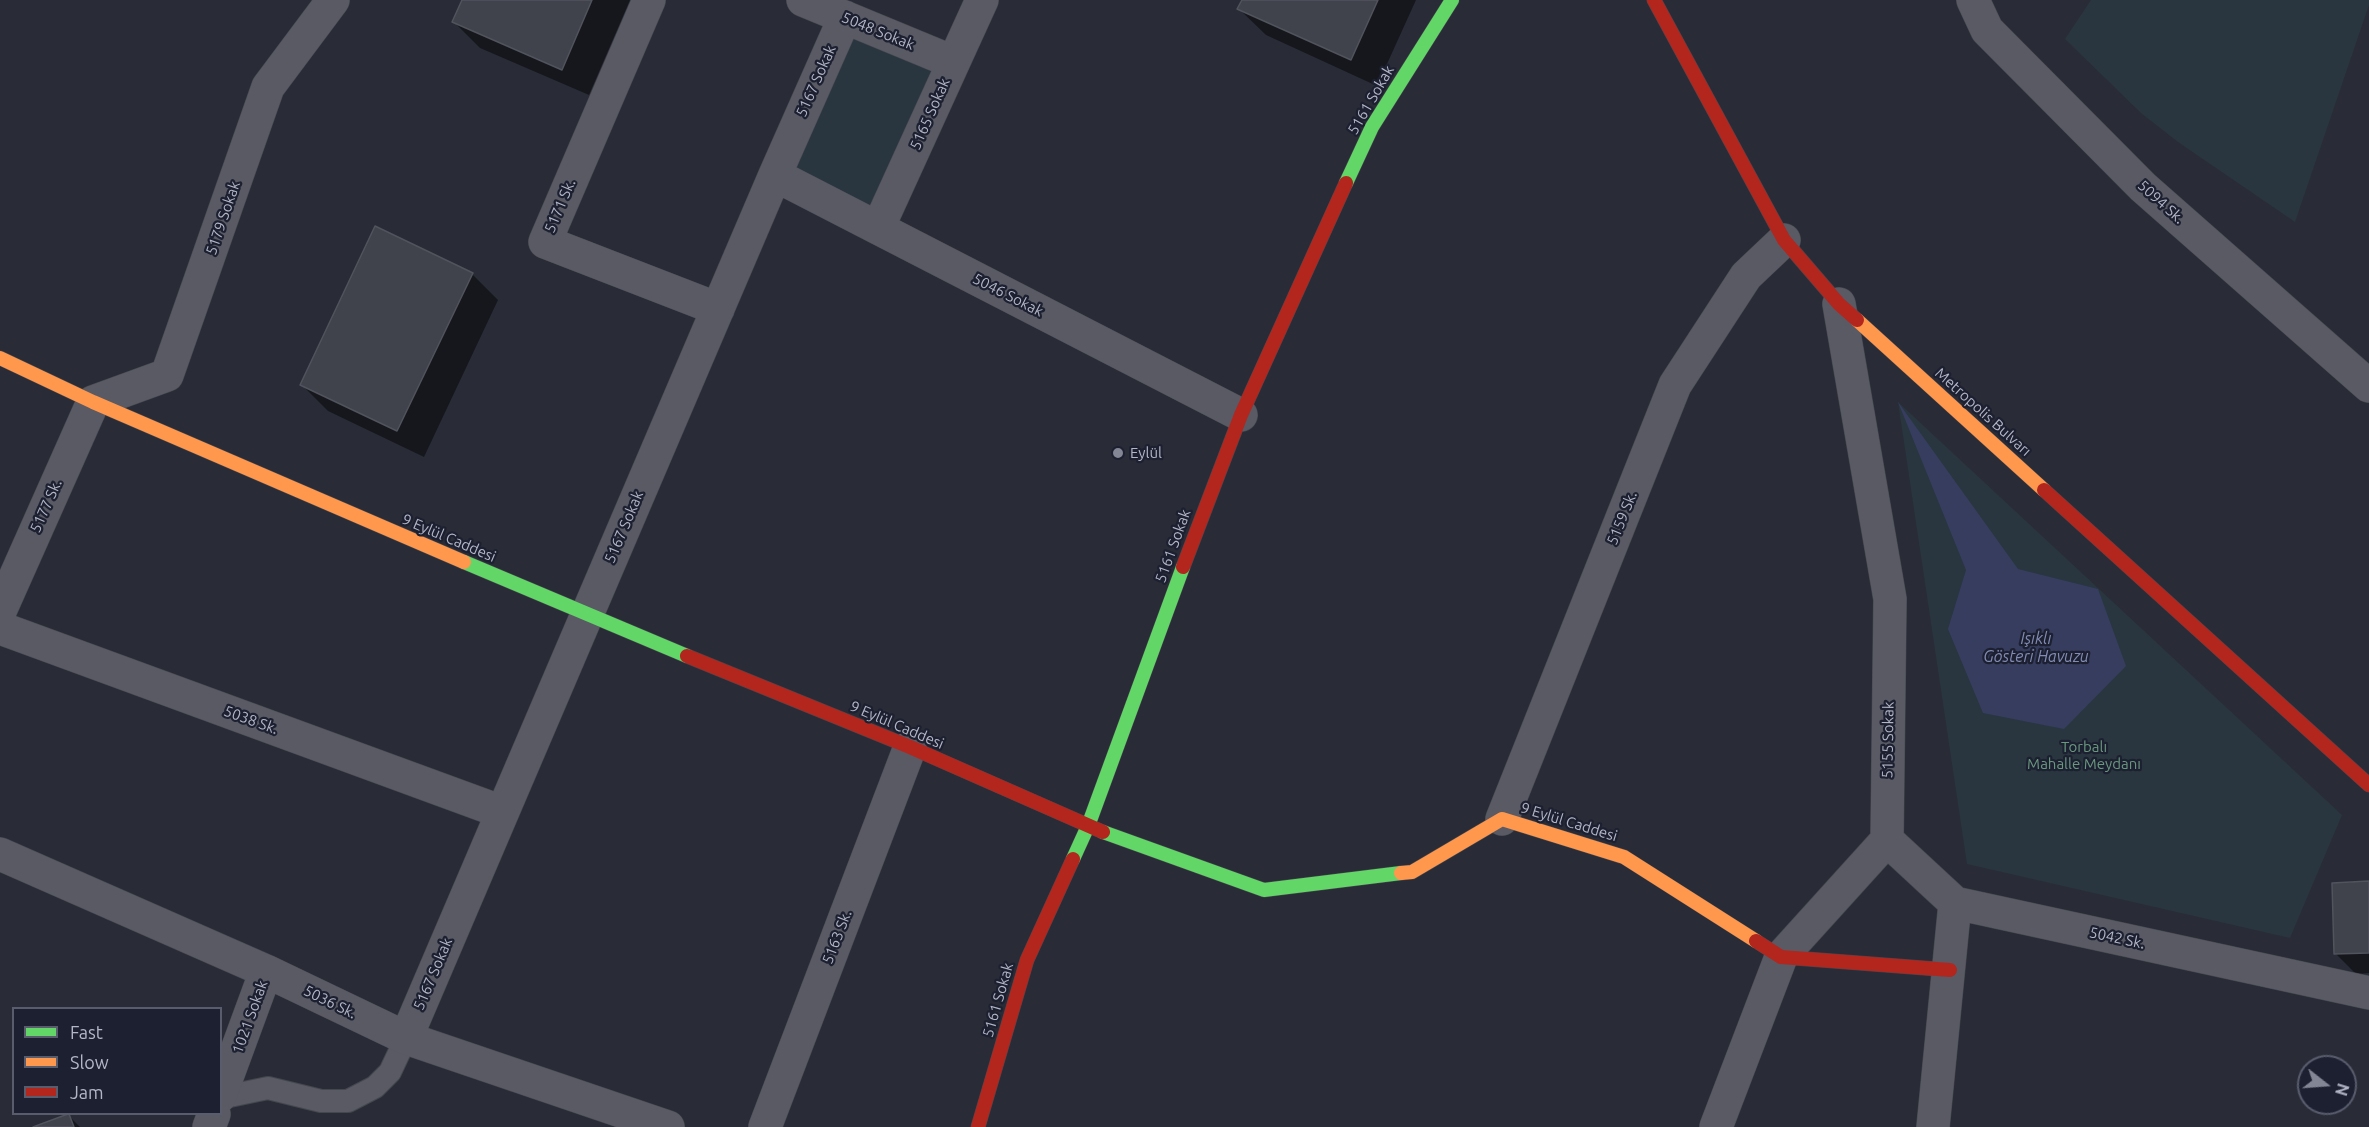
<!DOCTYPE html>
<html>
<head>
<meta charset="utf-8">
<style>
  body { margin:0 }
  #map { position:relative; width:2369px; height:1127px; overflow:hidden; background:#292c36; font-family:Ubuntu,sans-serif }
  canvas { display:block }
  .legend { position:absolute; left:12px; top:1007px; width:210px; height:108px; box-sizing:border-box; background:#1c2031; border:2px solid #585c6d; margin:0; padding:8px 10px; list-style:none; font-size:18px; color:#b3b6c7 }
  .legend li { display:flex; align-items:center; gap:12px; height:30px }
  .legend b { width:30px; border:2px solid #585c6d }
  .north { position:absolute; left:2297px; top:1055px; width:60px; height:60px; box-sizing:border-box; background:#1c2031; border:2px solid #585c6d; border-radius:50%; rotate:107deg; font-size:16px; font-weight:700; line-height:24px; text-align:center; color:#b3b6c7 }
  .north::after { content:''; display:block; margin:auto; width:21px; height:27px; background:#838694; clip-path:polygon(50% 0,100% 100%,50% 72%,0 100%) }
</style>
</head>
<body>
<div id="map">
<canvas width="2369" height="1127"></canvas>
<ul class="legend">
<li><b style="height:8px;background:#63d668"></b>Fast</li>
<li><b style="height:8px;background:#ff974d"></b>Slow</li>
<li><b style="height:8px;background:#b3261e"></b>Jam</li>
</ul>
<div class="north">N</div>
</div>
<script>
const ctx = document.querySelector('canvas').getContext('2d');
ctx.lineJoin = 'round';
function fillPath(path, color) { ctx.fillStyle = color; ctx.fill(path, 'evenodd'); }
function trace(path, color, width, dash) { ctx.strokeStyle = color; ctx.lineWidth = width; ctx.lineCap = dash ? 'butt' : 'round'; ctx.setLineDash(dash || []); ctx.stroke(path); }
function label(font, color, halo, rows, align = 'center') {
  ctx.font = font + ' Ubuntu,sans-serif'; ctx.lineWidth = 4.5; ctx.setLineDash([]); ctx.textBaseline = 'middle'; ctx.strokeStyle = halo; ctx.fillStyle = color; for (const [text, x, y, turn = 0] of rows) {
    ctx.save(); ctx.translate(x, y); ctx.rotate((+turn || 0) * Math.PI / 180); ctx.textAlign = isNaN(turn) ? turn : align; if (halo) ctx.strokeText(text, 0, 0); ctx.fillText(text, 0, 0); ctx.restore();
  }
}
fillPath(new Path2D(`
  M2091,0H2369V5L2295,222L2178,142L2141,113L2065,39Z
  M845,17L953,62L878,228L775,175Z
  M1898,402L2342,815L2290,938L1967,864Z`), '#29363f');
fillPath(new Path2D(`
  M1898,402L2018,569L2098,589L2126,666L2064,729L1983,713L1948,629L1966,570Z`), '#363d5e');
fillPath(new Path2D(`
  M463,0H630L589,95L480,48L454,22Z
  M1243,0H1416L1377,86L1266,35L1239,9Z
  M472,274L498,300L424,457L328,411L302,385Z
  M2369,883V973L2356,974L2336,954Z
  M68,1115L80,1127H37Z`), '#0007');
const building = new Path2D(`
  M462,0H592L562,70L452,22Z
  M1242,0H1378L1351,60L1237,9Z
  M375,226L473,273L397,431L300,385Z
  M2369,881V953L2334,954L2332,883Z
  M69,1114L74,1127H33L68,1114Z`);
fillPath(building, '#40424c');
trace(building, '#51535d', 1.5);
const lane = new Path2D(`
  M220,1098L268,1088L321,1101H348L375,1087L390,1072L406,1038`);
const street = new Path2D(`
  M649,0L545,242L718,309
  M803,0L953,62
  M1973,0L1987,30L2143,187L2369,386
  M775,175L1241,415
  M878,228L982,0
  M0,611L93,402L167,375L268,87L333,0
  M0,628L502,812
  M1502,819L1675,385L1746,276L1784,240
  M1887,840L1955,903L2369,993
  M0,854L266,971L406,1038L668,1127
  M406,1038L775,175L845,17
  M220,1096L266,971
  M209,1127L214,1114
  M765,1127L910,747
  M1716,1127L1781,957L1887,840L1890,599L1839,304
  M1933,1127L1955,903`);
const fast = new Path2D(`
  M1346,183L1372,127L1452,0
  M464,562L687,656
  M1103,832L1264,890L1401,873
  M1073,859L1088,826L1183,567`);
const slow = new Path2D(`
  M1857,320L2044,490
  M0,358L93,402L464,562
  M1401,873L1412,872L1502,819L1624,857L1756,941`);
const jam = new Path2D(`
  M1654,0L1784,240L1839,304L1857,320
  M2044,490L2369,785
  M1183,567L1241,415L1346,183
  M687,656L910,747L1103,832
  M1756,941L1781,957L1950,970
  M978,1127L1027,960L1073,859`);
trace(lane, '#45474f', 24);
trace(street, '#45474f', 34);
trace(fast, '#45474f', 15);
trace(slow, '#45474f', 15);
trace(jam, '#45474f', 15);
trace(lane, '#595a64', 22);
trace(street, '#595a64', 33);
trace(fast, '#63d668', 14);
trace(slow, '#ff974d', 14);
trace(jam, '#b3261e', 14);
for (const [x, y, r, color] of [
  [1118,453,6,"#838694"]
]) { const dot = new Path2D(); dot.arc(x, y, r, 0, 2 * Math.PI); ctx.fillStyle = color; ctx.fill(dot); trace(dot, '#1c2031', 2); }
label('15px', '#b3b6c7', '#1c2031', [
  ["5048 Sokak",878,31,22],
  ["5167 Sokak",816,81,-66],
  ["5161 Sokak",1371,100,-60],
  ["5165 Sokak",930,114,-66],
  ["5094 Sk.",2161,202,42],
  ["5171 Sk.",560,206,-67],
  ["5179 Sokak",223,218,-71],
  ["5046 Sokak",1008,295,27],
  ["Metropolis Bulvarı",1983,412,42],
  ["5177 Sk.",46,506,-66],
  ["5159 Sk.",1622,518,-68],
  ["5167 Sokak",624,527,-67],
  ["9 Eylül Caddesi",449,538,23],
  ["5161 Sokak",1173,546,-70],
  ["5038 Sk.",251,720,20],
  ["9 Eylül Caddesi",897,725,23],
  ["5155 Sokak",1888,740,-89],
  ["9 Eylül Caddesi",1569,822,17],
  ["5163 Sk.",837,937,-69],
  ["5042 Sk.",2117,938,12],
  ["5167 Sokak",433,974,-67],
  ["5161 Sokak",998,1000,-74],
  ["5036 Sk.",330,1002,26],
  ["1021 Sokak",250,1017,-70]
]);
label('15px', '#b3b6c7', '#1c2031', [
  ["Eylül",1130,453]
], 'left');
label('15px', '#6a987f', '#1c2031', [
  ["Torbalı",2084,747],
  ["Mahalle Meydanı",2084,764]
]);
label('italic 16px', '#828bb3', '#1c2031', [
  ["Işıklı",2036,639],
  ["Gösteri Havuzu",2036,657]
]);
</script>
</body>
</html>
